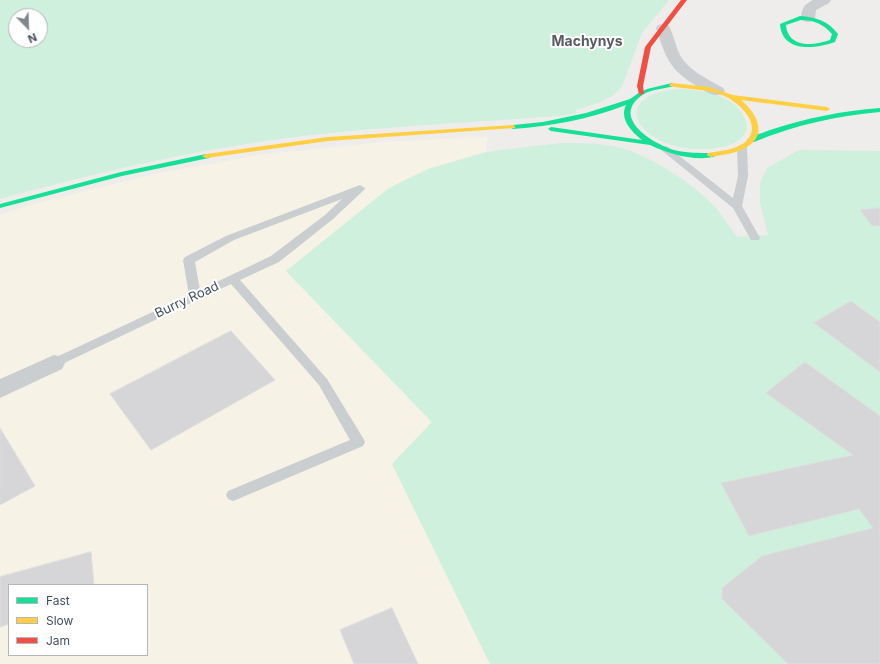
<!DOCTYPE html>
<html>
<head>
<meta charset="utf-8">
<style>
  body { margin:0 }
  #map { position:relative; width:880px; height:664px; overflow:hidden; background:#eeedec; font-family:Inter,sans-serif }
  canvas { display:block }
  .legend { position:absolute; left:8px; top:584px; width:140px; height:72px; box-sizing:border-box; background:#fff; border:1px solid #b4b8bd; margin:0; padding:5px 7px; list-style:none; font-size:12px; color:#434e5b }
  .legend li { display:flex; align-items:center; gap:8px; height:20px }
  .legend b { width:20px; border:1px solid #b4b8bd }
  .north { position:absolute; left:8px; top:8px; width:40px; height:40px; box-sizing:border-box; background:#fff; border:1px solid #b4b8bd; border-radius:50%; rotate:157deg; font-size:11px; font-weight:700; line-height:16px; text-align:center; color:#434e5b }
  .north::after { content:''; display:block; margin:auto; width:14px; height:18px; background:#7f868e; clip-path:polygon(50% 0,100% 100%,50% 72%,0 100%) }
</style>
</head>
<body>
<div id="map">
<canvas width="880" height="664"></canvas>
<ul class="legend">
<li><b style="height:5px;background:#16e098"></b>Fast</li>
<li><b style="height:5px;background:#ffcf43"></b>Slow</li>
<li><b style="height:5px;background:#f24e42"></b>Jam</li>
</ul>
<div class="north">N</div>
</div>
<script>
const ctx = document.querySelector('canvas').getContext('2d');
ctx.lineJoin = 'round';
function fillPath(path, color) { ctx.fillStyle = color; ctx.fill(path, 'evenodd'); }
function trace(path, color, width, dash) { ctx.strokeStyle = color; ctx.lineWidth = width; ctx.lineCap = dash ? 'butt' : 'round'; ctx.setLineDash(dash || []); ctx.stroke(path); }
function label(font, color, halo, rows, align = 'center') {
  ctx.font = font + ' Inter,sans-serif'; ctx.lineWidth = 4; ctx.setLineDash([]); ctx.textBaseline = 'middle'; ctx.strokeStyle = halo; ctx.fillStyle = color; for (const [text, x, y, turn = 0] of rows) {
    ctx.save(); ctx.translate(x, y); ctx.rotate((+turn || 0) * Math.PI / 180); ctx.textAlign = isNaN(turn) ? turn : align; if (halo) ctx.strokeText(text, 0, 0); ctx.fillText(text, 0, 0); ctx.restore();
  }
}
fillPath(new Path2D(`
  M487,137L486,152L428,169L286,271L432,423L392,464L490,664H0V215L29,205L155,174L259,155L380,142ZM9,585H147V655H9Z`), '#f6f2e6');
fillPath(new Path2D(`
  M0,0H669L642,33L622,86C611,101 592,105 575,110L577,113L560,116C487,121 413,125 340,132C225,143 112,168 0,199ZM16,16H40V40H16Z
  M679,89C702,90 736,95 745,119C747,124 748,128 745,133C739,143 726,147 716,148C696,151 672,148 654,137C637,127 627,107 650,96C659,91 669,90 679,89Z
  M560,143C579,143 599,143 618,147C649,155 691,182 713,205C722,214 729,227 737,237L768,235L760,203V183L767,168L799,150L880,151V664H490L392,464L432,422L286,271L389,188L428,169L486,152Z`), '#cef0dc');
const building = new Path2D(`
  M880,208V226H872L860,210Z
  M851,301L880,322V372L814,323Z
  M231,331L275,380L151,450L110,394Z
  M805,362L880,416V664H788L722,599V588L762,556L873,528L859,509L749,536L721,483L853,455L766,393Z
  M0,428L35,486L0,505Z
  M91,552L94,585H9V624L0,627V577Z
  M392,608L418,664H354L340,630Z`);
fillPath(building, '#d6d6d8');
trace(building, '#dfdfe0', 1);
fillPath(new Path2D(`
  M742,144L747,147L748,176L742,206L760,238L759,240H751L733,208L660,149L665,146L668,147L733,198L738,176L737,147Z
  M360,185L365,188L364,190L333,219L279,262L240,280L327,379L363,438L365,442L363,446L238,499L233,501L228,499L226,495L228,491L350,440L319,385L231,284L58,366L54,368L50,366L48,363L50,360L189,295L183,260L185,257L226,236ZM342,199L325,215L271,256L200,290L195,262L234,240Z`), '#caced1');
fillPath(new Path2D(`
  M813,0H831L829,3L816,10L815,18L813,21L808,22L803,21L801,18C802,7 804,5 813,0Z
  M663,24L668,25L670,28C674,37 676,47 680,55C689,71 708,79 723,88L725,91L723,94C714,97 708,93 700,88C670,71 666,59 656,28L658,25Z
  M54,355L62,357L65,363L62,369L0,398V379Z`), '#caced1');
fillPath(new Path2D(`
  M800,16C816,17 828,21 838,34L835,42C815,49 782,53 780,24ZM801,20C814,20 823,24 832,34L830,40C813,46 788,48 786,25Z
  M672,83L675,85L674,86C664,89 653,89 644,94C609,116 651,143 674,150C686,153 699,153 711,153L715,155L714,157C693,161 669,154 650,145L551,131L548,129L551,127L642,140C632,132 619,119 626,105C590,119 552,126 513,129L510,127L513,125L543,122L586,113L630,99L640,92L647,89Z
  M880,108V112C836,116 795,125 754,142H751L747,140C753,135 763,133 770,130C806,118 842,111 880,108Z
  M206,154L210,156L209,158L122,176L0,208V204L121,172Z`), '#16e098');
fillPath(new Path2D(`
  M672,83L709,87L733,95L827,107L830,109L827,111L741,100C757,113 769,136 745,148C734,154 722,155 711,157L707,155L708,153C720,151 734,150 744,143C766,126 738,101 722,95C705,88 687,90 670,86L669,85Z
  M513,125L515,126V128L328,141L206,158L202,156L206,154L328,137Z`), '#ffcf43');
fillPath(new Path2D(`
  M681,0H687L651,47L643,86L644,93L641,95L639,94L637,86L645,47Z`), '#f24e42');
label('13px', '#434e5b', '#fff', [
  ["Burry Road",187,300,-25]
]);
label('bold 14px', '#585c62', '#fff', [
  ["Machynys",587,42]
]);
</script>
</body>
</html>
